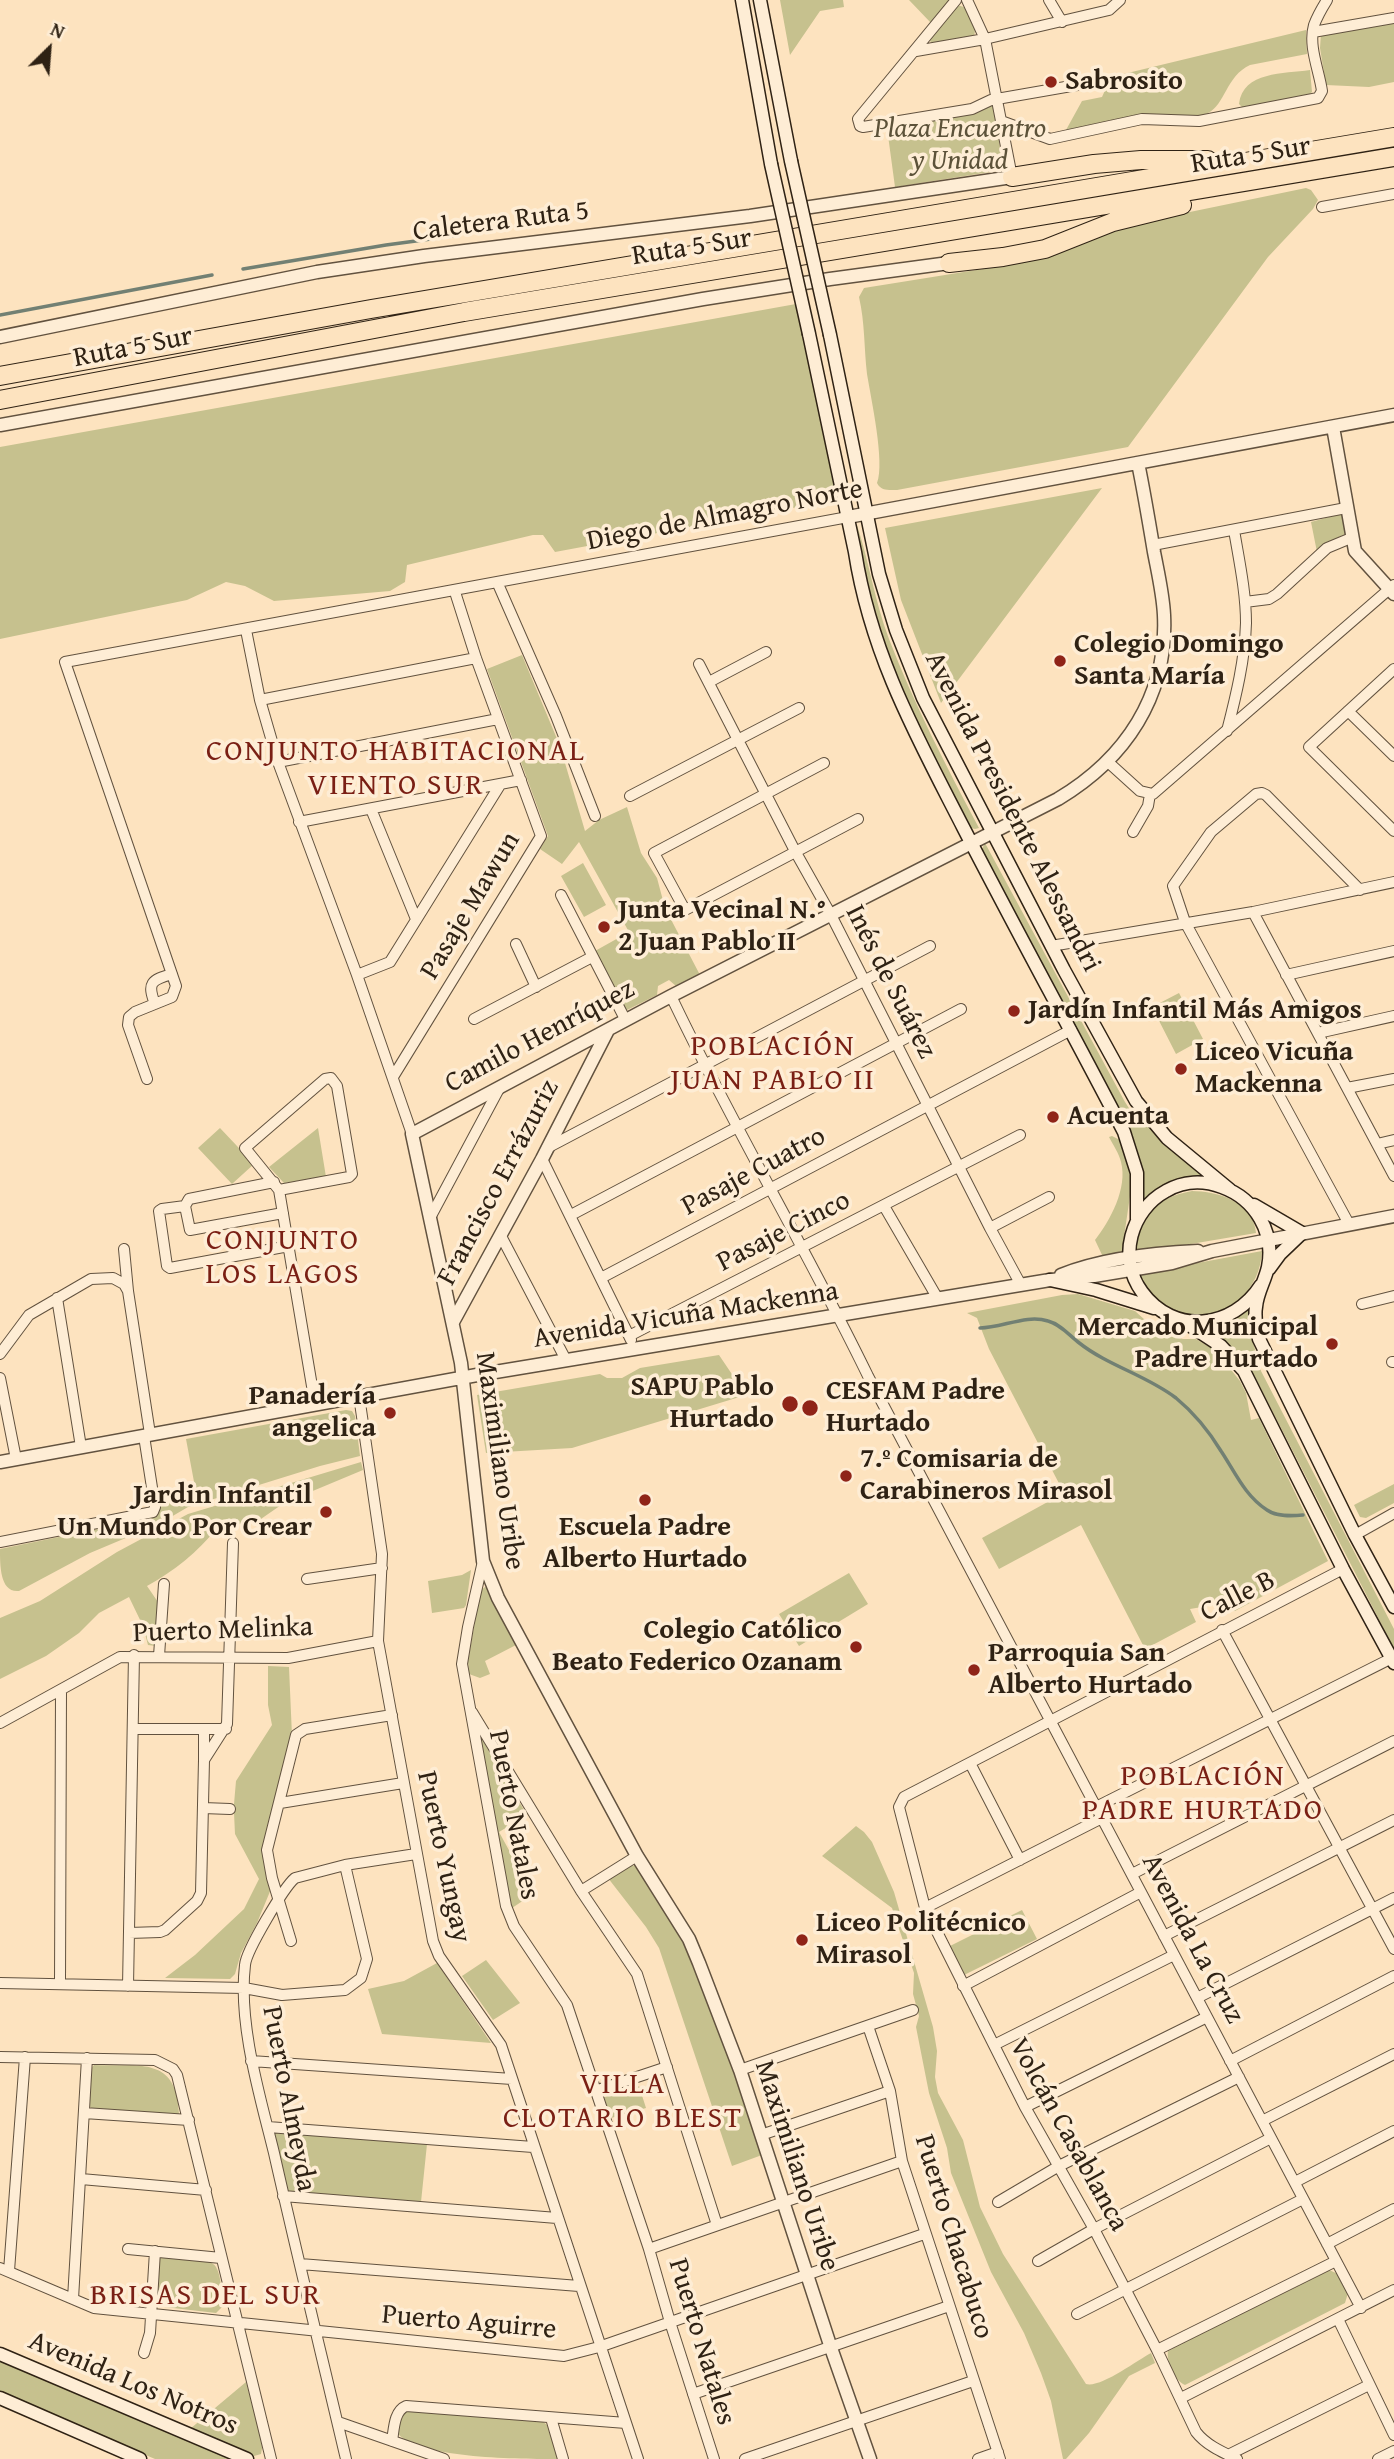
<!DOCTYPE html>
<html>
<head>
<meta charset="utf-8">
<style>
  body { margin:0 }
  #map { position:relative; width:1394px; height:2459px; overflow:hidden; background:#fde3bf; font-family:"Gentium Book Plus",serif }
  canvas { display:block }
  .north { position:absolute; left:14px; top:14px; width:70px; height:70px; -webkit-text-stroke:5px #feedd5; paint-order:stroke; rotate:25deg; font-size:19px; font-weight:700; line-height:28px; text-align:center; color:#2f2214 }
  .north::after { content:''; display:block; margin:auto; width:24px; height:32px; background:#2f2214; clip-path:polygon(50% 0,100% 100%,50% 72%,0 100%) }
</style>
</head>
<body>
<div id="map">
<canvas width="1394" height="2459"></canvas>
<div class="north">N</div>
</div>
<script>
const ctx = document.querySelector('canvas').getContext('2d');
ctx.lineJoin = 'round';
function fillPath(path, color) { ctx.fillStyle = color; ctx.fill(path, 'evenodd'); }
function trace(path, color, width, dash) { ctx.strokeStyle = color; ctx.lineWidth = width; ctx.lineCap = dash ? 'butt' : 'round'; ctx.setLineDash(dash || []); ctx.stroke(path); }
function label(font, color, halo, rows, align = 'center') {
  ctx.font = font + ' "Gentium Book Plus",serif'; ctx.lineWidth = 7; ctx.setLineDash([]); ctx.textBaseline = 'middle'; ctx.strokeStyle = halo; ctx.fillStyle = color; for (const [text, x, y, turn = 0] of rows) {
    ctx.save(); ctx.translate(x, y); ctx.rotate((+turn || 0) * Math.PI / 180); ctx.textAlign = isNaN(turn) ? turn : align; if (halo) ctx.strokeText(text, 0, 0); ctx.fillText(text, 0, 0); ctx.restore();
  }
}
fillPath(new Path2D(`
  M780,0H843L844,7L820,11L790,55Z
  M909,0H949L931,23Z
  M957,5L964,7C970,16 978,25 974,36L933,44L929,40Z
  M1394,20V82L1369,87L1326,85L1320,48L1321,33Z
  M1306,30L1307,54L1250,65C1226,76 1225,105 1208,113C1185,123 1145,118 1120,120C1101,121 1084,128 1066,130L1082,101L1102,97L1111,77Z
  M1310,70L1312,92L1307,97L1242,107L1239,104C1243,71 1284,74 1310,70Z
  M992,103L1002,158L997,171L895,187L887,128L980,111Z
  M1306,188L1311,190L1318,200L1313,209L1268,257L1128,447L897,490C888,490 881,491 877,483C885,462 871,399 867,374C864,348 865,323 859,297L864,288L1026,262L1127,225Z
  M796,304L836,495L835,500L555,552L543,535H533L407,565L405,582L390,591L274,601L245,586L226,582L187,600L0,639V447Z
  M1102,488L941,703L901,600L885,528Z
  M1340,514L1343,515L1347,533L1325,544L1317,552L1311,522Z
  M857,525C869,562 875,602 889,639C914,704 946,766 979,828L975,829L971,828C938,765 900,701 879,632C869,597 864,562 855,527Z
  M522,655L560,746L585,831L599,820L627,807L641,853L657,878L665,908L700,975L676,986L669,980L658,986L657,995L627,1010L624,1009L595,951L629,932L579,842L562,864L540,849L548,836L487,669Z
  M985,843L1125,1102L1134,1116L1142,1118L1162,1140L1208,1177L1161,1187L1143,1200L1141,1163L1132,1134L985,856L982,849Z
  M583,863L606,905L584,917L561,876Z
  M1179,993L1203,1039L1176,1054L1152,1007Z
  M220,1128L254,1164L232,1184L198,1148Z
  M318,1128L326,1177L284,1183L269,1167Z
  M1112,1136L1120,1140L1130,1166L1132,1182L1122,1251L1103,1257L1095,1240C1110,1221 1128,1188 1121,1162C1119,1153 1113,1145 1109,1137Z
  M1192,1191C1217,1191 1254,1202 1256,1233L1173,1247L1135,1251C1140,1215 1155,1198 1192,1191Z
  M1262,1251C1259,1311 1190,1338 1148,1293C1144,1288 1141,1280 1138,1274Z
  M1078,1294L1135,1311L1155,1329L1167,1335L1183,1339H1196L1216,1351L1240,1381L1246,1393L1251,1420L1259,1418L1328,1561L1235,1611L1220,1604L1190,1609L1196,1622L1145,1649L1081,1525L999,1569L982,1538L1064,1493L989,1349L977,1318L967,1313L1062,1295Z
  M1250,1308L1251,1335L1261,1371L1394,1629V1649L1256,1379L1237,1352L1204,1328L1219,1324Z
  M719,1355L746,1395L572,1448L486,1453L477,1395L600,1374L607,1378H622L640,1368Z
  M346,1410L352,1411L355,1416L360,1456L320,1466L188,1507L159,1524L90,1553L19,1591C0,1593 0,1566 0,1549L147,1519L155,1516L159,1506L195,1487L186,1439Z
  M361,1462L363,1470L284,1503L258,1521L217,1528C198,1552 174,1571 147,1586L160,1605L156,1646L148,1645L143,1626L129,1597L99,1613L79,1633L46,1656L0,1679V1618L40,1601L117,1552L188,1514Z
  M1394,1484V1503L1366,1518L1360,1517L1354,1505Z
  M471,1570L466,1605L464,1608L432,1613L428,1581L462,1575Z
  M849,1573L868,1604L799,1646L779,1614Z
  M485,1587L488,1588L516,1645L485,1661L490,1674L480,1678L469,1674L468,1662L480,1591Z
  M268,1666L289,1667L292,1736L267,1836L271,1889L257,1923L241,1953L235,1974L230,1979L165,1978L195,1955L244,1909L259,1879L235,1834L234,1813L230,1812V1804H234L236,1781L272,1725L268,1705Z
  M482,1739L527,1815L499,1832L533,1894L512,1908L480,1742Z
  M856,1826L864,1832L872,1842L894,1892L933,2027L937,2051L935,2077L938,2093L963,2140L980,2207L1003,2254L1086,2384C1101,2388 1136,2361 1151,2353L1155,2363L1129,2376L1089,2433L1066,2459H1063L1051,2401L1041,2373L1024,2333L991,2272L951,2173L947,2148L929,2093L916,2027L919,2016L913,1994L914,1973L892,1908L822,1856Z
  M628,1865L636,1866L681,1938L732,2062L762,2155L732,2166L659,1948L646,1927L608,1878Z
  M1022,1910L1037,1939L964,1975L950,1946Z
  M486,1960L520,2003L493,2020L462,1976Z
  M437,1963L491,2043L382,2034L368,1989L404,1981Z
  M94,2065C139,2067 177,2055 179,2114L91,2108L88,2104L90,2070Z
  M639,2086L646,2108L611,2118L604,2097Z
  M274,2133L427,2144L421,2202L292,2193L286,2190Z
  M163,2256C175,2257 210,2256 216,2267C222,2277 221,2294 223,2306L216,2313L156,2306L157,2260Z
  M1327,2269L1338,2274L1348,2293L1345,2303L1185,2385C1175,2381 1166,2361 1168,2351Z
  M0,2359L235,2459H155L0,2392Z
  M246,2382L263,2443L261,2454L254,2456L190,2429Z
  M404,2410L541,2420L547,2425L559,2459C521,2459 422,2459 398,2434L399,2416Z`), '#c6c18e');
trace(new Path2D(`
  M243,269L386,245L453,236
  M0,315L212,275
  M980,1328C1002,1328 1026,1314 1048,1321C1060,1324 1069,1335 1078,1342C1108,1366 1146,1375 1176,1398C1193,1412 1210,1433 1221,1451C1235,1472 1245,1496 1267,1510C1277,1517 1292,1516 1303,1515`), '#728073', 3.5);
const minor = new Path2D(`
  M956,0L858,119L860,126L863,127L972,109L991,100L1077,85
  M967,0L985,39L1012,177
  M1049,0L1062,22
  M1313,32L1394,18
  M916,51L985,39L1109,10L1120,0
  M1001,121L1050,139L1142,119L1199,121L1318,98L1322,91C1319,70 1308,46 1314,25C1317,17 1322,8 1327,0
  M1322,207L1394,194
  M1153,545L1346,508
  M498,584L556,716L595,816
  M1245,602L1269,599L1277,594L1327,548L1351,538
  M246,630L260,700L278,762L357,975L412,1134
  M699,664L795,851L831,915L990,1228L1021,1285
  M1394,669L1309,747L1394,831
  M709,682L766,652
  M260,700L476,658
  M1348,711L1394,756
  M1227,731C1236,696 1245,659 1246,623C1246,592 1239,560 1234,530
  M278,762L498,719
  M1108,762L1140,791L1153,794L1394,585
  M824,763L654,853L685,910L858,819
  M630,796L799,708
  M371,809L416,919
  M299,822L521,780
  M1133,832L1148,806L1150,794
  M561,895L625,1019
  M1253,912L1394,1176
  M516,944L536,987
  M1051,946L1253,912L1394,882
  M357,975L390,962L500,785
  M1286,975L1394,951
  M671,996C732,1125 806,1248 868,1376L1361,2308
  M155,1004C147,983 151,980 172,974
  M474,1019L592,957
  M1318,1033L1394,1016
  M393,1077L541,836L476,658L455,592
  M147,1079L128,1025L129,1017L135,1012L172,997L176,986L65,662L848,517
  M1347,1088L1394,1079
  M1377,1144L1394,1140
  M547,1148L930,946
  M542,1159L631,1340
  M274,1182L189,1199L185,1206L190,1230L283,1213
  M279,1190L349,1177L352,1174L337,1086L331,1078L325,1079L245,1148L279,1190L315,1404
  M185,1206L162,1209L159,1211L167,1266L170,1268L289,1246
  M884,1206L938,1299
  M571,1215L961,1009
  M430,1218L500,1087
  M1349,1224L1185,922L1173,886L1211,832L1256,794L1262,793L1266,795L1360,890
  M990,1228L1049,1197
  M501,1236L566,1360
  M124,1249L128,1291
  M601,1278L1071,1030
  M57,1298L81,1447
  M1362,1304L1394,1296
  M629,1336L1020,1135
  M0,1354L29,1315L91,1279L113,1278L124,1284L128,1291L150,1434
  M1392,1362H1394
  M0,1378L16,1459
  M359,1396L382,1554L378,1641L433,1941L439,1956L501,2045L638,2459
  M1355,1535L1394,1513
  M0,1542L153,1512L155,1507L144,1436
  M483,1561L468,1627L462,1664L506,1906L514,1926L567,2005L649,2249L670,2322L714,2459
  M307,1579L382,1568
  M1222,1630L1394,1949
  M159,1656L164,1584
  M472,1712L581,1891L637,1974L717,2225
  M0,1723L120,1657L288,1658L378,1641
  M133,1729H226
  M204,1760V1729
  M970,1763L1020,1860
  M280,1803L403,1783
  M1096,1807L1392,1658
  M203,1808L230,1809
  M1132,1874L1394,1741
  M581,1891L637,1856
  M925,1908L1102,1818
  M129,1933L160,1932L165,1930L197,1901L201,1893L204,1760L227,1724L233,1543
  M1164,1936L1394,1820
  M291,1941L272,1878L267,1850L296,1735L305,1729L392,1715
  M0,1983L244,1988L282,1995L345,1990L361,1978L367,1959L345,1865
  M60,1984L61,1690
  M128,1986L134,1655
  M963,1986L1141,1892
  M1197,1998L1394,1898
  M868,2026L890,2091L902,2161L1000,2459
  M994,2045L1174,1955
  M0,2057L155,2060L173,2069L177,2075L271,2459
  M251,2061L512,2079
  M1230,2061L1394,1976
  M740,2070L913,2010
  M595,2091L667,2067
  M1025,2107L1207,2017
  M84,2113L189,2120
  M1262,2121L1394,2054
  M268,2127L533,2147
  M761,2135L890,2091
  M81,2179L206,2190
  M1295,2182L1394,2131
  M283,2196L557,2218
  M998,2202L1059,2166L1239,2077
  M1327,2244L1394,2209
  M128,2249L221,2258
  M649,2249L902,2161
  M1038,2261L1094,2229L1271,2138
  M300,2264L579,2286
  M0,2268L94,2308L564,2356L599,2347L924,2234
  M9,2271L25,2057
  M73,2299L87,2058
  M1077,2314L1303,2199
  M1338,2319L1394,2435
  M1157,2350L1336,2261
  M144,2353L150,2333L155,2251
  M693,2394L949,2306
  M1181,2398L1394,2290
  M551,2418L563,2459
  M338,2422L444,2459
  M392,2441C394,2429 394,2411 406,2406L626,2423
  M1228,2455L1369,2385
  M346,2459C322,2357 297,2255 274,2153C260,2096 238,2024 245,1965C246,1951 284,1887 295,1878L345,1865L416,1854
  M745,2459L973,2381
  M978,2459L998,2452
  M1237,2459C1222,2452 1206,2445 1196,2432L1157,2350L1094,2229L1025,2107L925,1908L899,1807L904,1797L1343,1569
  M1378,2459L1394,2451`);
const tertiary = new Path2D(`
  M0,337L317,272L424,256L750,216L1012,177
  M0,425L703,299L830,279L949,263
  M1333,427L1355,551L1394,594
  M848,517L1394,415
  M1061,1275C1103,1258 1153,1253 1198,1251
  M453,1322L542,1159L608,1030
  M0,1462L477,1375L1050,1280L1094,1276L1172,1263L1212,1251L1394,1216
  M870,2459L831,2348L740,2070L699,1963L689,1939L637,1856L498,1598L483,1561L461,1363L412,1134L671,996L1058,799C1125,759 1168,696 1164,615C1163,594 1158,573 1154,552C1149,522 1144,492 1138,463`);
const secondary = new Path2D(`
  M742,0L771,164
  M760,0L791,161
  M809,334L855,552C871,655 917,737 963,827C1016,930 1071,1030 1124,1132L1137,1173V1219
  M830,335L879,574L896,630L923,698L1064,970L1136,1101L1167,1138L1230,1190
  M1254,1205L1302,1233L1280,1254L1269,1269
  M1050,1280L1096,1290L1154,1308
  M1261,1285C1233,1329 1174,1336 1142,1292C1117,1258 1131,1210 1166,1191C1183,1181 1203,1180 1222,1187C1255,1199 1275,1232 1268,1267C1265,1281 1257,1293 1256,1307C1254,1318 1257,1329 1259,1339L1355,1535L1394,1607
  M1186,1323L1221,1346L1244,1371L1343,1569L1394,1663
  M0,2354L247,2459
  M0,2398L140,2459`);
const motorway = new Path2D(`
  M1012,177L1094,164L1141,160H1208
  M949,263L1003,257L1045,249L1113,222L1182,205
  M0,376L371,309L1394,137
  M0,400L464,312L1394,157`);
trace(minor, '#62523f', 12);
trace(tertiary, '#62523f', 15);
trace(secondary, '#2f2214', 15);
trace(motorway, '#2f2214', 20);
trace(minor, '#feedd5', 10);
trace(tertiary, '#feedd5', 12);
trace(secondary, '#feedd5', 12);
trace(motorway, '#fde3bf', 18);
const secondaryBridge = new Path2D(`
  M791,161L830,335
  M771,164L809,334`);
trace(secondaryBridge, '#2f2214', 15, []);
trace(secondaryBridge, '#feedd5', 12);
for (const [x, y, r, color] of [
  [1051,82,7,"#8f2418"],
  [1060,661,7,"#8f2418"],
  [604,927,7,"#8f2418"],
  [1014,1011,7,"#8f2418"],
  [1181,1069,7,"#8f2418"],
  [1053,1117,7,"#8f2418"],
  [1332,1344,7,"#8f2418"],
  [790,1404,9,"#8f2418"],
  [810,1408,9,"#8f2418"],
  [390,1413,7,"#8f2418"],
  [846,1476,7,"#8f2418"],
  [645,1500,7,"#8f2418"],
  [326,1512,7,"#8f2418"],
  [856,1647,7,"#8f2418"],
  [974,1670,7,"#8f2418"],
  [802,1940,7,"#8f2418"]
]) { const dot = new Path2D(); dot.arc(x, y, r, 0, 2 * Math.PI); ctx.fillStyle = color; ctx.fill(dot); trace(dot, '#feedd5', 2.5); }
label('bold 28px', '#2f2214', '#feedd5', [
  ["Sabrosito",1065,82],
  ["Colegio Domingo",1074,645],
  ["Santa María",1074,677],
  ["Junta Vecinal N.°",618,911],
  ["2 Juan Pablo II",618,943],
  ["Jardín Infantil Más Amigos",1028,1011],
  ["Liceo Vicuña",1195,1053],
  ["Mackenna",1195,1085],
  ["Acuenta",1067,1117],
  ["Mercado Municipal",1318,1328,"right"],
  ["Padre Hurtado",1318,1360,"right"],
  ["SAPU Pablo",774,1388,"right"],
  ["Hurtado",774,1420,"right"],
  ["CESFAM Padre",826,1392],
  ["Hurtado",826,1424],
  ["Panadería",376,1397,"right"],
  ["angelica",376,1429,"right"],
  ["7.º Comisaria de",860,1460],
  ["Carabineros Mirasol",860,1492],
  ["Jardin Infantil",312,1496,"right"],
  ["Un Mundo Por Crear",312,1528,"right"],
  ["Escuela Padre",645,1528,"center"],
  ["Alberto Hurtado",645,1560,"center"],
  ["Colegio Católico",842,1631,"right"],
  ["Beato Federico Ozanam",842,1663,"right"],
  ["Parroquia San",988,1654],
  ["Alberto Hurtado",988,1686],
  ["Liceo Politécnico",816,1924],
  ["Mirasol",816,1956]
], 'left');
label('italic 28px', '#5c5239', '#feedd5', [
  ["Plaza Encuentro",960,130],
  ["y Unidad",960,162]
]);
label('28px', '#2f2214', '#feedd5', [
  ["Ruta 5 Sur",1251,156,-9],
  ["Caletera Ruta 5",501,222,-7],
  ["Ruta 5 Sur",692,248,-9],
  ["Ruta 5 Sur",133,348,-11],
  ["Diego de Almagro Norte",725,516,-11],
  ["Avenida Presidente Alessandri",1012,812,63],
  ["Pasaje Mawun",471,906,-59],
  ["Inés de Suárez",890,982,63],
  ["Camilo Henríquez",540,1037,-28],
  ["Pasaje Cuatro",754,1172,-28],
  ["Francisco Errázuriz",499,1183,-62],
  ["Pasaje Cinco",784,1232,-27],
  ["Avenida Vicuña Mackenna",686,1316,-9],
  ["Maximiliano Uribe",499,1461,82],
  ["Calle B",1238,1597,-27],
  ["Puerto Melinka",223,1631,-2],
  ["Puerto Natales",513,1815,79],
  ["Puerto Yungay",443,1857,78],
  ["Avenida La Cruz",1192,1939,62],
  ["Puerto Almeyda",288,2099,79],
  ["Volcán Casablanca",1068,2135,61],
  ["Maximiliano Uribe",796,2166,72],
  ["Puerto Chacabuco",953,2237,73],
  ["Puerto Aguirre",469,2323,5],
  ["Puerto Natales",701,2342,73],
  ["Avenida Los Notros",133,2384,23]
]);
ctx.letterSpacing = '2px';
label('30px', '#7a1f14', '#feedd5', [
  ["CONJUNTO HABITACIONAL",396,752],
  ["VIENTO SUR",396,786],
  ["POBLACIÓN",773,1047],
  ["JUAN PABLO II",773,1081],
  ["CONJUNTO",283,1241],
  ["LOS LAGOS",283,1275],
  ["POBLACIÓN",1203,1777],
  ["PADRE HURTADO",1203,1811],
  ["VILLA",623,2085],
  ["CLOTARIO BLEST",623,2119],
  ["BRISAS DEL SUR",206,2296]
]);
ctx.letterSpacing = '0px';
</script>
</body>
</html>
